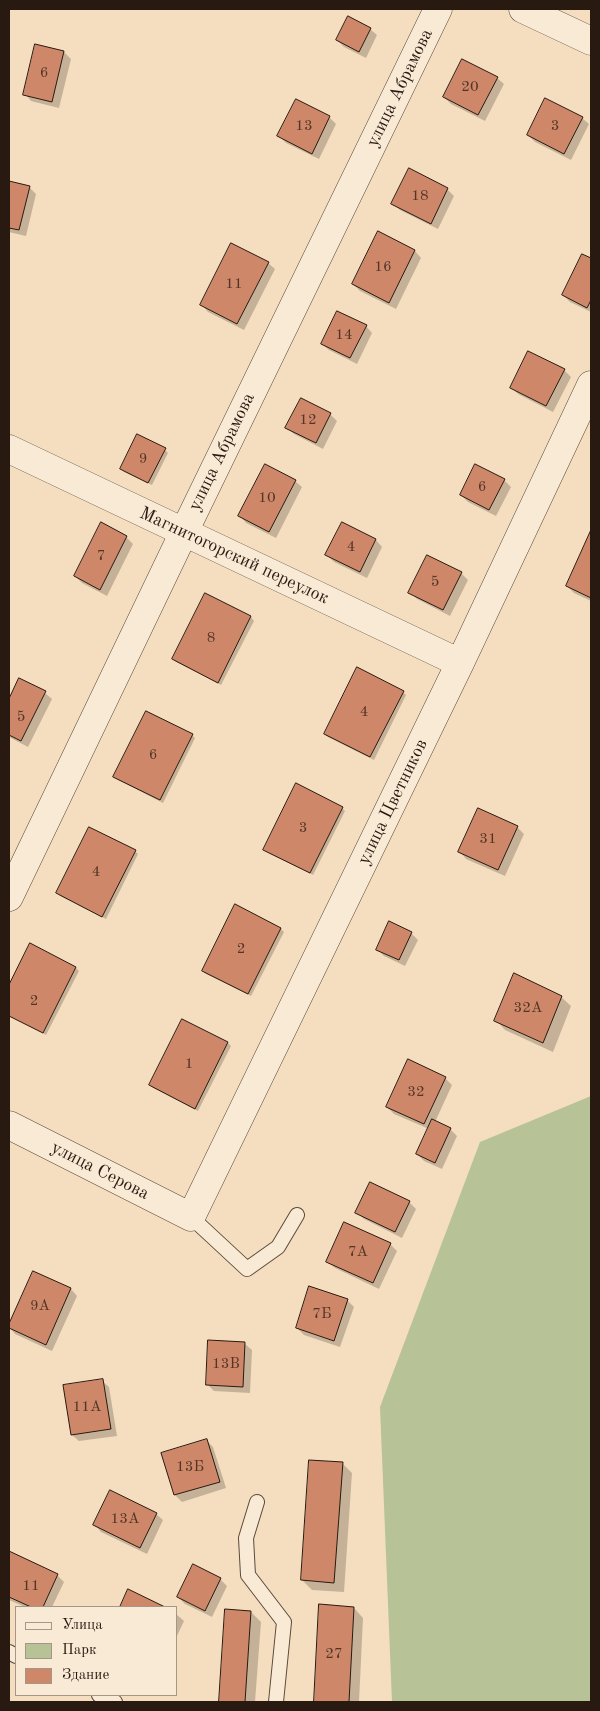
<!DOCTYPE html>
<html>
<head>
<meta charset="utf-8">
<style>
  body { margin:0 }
  #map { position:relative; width:600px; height:1711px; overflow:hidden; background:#f5debf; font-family:"Old Standard TT",serif }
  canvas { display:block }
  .frame { position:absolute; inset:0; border:10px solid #281911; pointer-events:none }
  .legend { position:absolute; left:15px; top:1606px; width:162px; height:90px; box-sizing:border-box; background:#f8ead5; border:1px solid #a59687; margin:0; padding:6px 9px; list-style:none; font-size:15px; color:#281911 }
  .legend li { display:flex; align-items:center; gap:10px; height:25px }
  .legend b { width:25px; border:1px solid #a59687 }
</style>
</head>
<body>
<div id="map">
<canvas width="600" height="1711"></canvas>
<div class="frame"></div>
<ul class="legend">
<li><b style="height:6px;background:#f8ead5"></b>Улица</li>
<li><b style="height:14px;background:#b7c296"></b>Парк</li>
<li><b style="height:14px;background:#ce8869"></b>Здание</li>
</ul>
</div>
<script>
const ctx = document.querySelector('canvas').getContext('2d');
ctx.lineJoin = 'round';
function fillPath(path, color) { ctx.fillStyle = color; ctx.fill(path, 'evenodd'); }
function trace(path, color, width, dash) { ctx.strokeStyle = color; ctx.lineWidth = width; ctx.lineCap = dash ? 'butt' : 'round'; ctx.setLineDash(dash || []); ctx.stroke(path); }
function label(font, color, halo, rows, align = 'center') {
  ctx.font = font + ' "Old Standard TT",serif'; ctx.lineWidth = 5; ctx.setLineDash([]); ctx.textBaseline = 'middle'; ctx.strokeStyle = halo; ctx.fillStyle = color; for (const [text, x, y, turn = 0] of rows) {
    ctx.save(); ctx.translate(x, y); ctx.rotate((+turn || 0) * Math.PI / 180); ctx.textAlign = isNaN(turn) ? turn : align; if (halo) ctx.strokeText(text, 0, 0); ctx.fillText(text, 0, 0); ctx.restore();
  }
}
fillPath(new Path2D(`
  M591,1096V1702H392L380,1407L480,1142Z`), '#b7c296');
fillPath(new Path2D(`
  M370,29L377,35L366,58L344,47L337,40Z
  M36,46L64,52L71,59L59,108L31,101L25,94Z
  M497,78L504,84L485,121L451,104L444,97Z
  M297,101L330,118L336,124L319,159L286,143L279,136Z
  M582,118L589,124L571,160L535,142L528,135Z
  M410,170L447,189L454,196L438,229L400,210L393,204Z
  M9,182L29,187L36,194L26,236L9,232Z
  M379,233L415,251L421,258L396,309L360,291L353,284Z
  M583,256L591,260V312L570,302L563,295Z
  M268,263L275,269L244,330L208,312L202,305Z
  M366,326L372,333L357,364L329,350L322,344Z
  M564,370L571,377L553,412L518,394L511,387Z
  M330,414L337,421L323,449L294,434L287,428Z
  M165,450L168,453L152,485L124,472L121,468Z
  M504,480L511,487L496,516L468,502L461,495Z
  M295,481L302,487L276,538L246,523L240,516Z
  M343,523L376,540L382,547L367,578L334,562L327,555Z
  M591,533V601L574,593L567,586Z
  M126,537L133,544L107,596L82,583L75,576Z
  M461,573L468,580L450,616L417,599L410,592Z
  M205,595L251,617L254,621L221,685L176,662L173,659Z
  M20,680L45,693L52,699L28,747L9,737V701Z
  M403,692L406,695L374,760L328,737L325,734Z
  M192,735L195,738L163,803L118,780L115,777Z
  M342,808L345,811L313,875L268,853L265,849Z
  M517,827L524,834L505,876L466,859L460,852Z
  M135,851L138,854L106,919L60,896L57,893Z
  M235,906L281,929L284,932L251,996L206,974L203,971Z
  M411,933L418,940L405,966L384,956L377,949Z
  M30,945L76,968L79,971L46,1035L9,1016V988Z
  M561,997L571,1006L553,1052L505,1030L496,1020Z
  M182,1020L228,1043L231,1046L198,1111L153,1088L150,1085Z
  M445,1078L452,1085L435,1122L450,1129L457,1136L442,1169L424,1161L417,1154L429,1129L394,1114L387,1107Z
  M409,1202L416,1209L402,1238L364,1219L357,1212Z
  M390,1244L397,1251L379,1289L335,1268L328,1262Z
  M33,1272L71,1289L77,1296L52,1351L15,1334L9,1327Z
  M347,1300L354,1307L340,1347L304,1335L297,1328Z
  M209,1342L245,1344L252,1350L250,1393L214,1391L207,1384Z
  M102,1381L109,1387L117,1436L79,1441L72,1435Z
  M206,1440L213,1447L226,1488L182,1502L175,1495L162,1454Z
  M342,1463L352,1473L344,1592L312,1590L302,1580Z
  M156,1514L163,1520L147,1554L101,1532L95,1525Z
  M9,1553L57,1575L64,1582L52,1607H25L9,1600Z
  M194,1566L220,1579L227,1586L212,1617L185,1604L178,1597Z
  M320,1606L354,1608L363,1618L359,1702H315Z
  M226,1610L251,1612L261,1622L255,1702H220Z
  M176,1614L184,1621L176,1638Z`), '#0003');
const building = new Path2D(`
  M348,16L371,28L359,52L336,40Z
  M35,44L64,51L52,102L23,95Z
  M462,59L498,77L478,115L443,97Z
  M545,98L583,117L564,154L527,135Z
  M296,99L330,116L312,154L277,136Z
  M409,168L448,188L431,224L391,204Z
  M9,181L30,186L19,230L9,228Z
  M378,231L415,250L389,303L352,284Z
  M231,243L269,262L237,324L200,305Z
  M582,254L591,258V300L587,308L562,295Z
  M337,311L367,325L350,358L321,344Z
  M528,351L565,369L546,406L510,388Z
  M301,398L331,413L316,443L285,428Z
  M137,434L166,448L148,483L120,469Z
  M265,464L296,480L269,532L238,516Z
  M475,464L505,479L489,510L460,495Z
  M101,522L127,536L100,590L74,576Z
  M342,522L376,539L360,572L325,555Z
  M591,530V598L566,586Z
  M427,555L462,572L443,610L408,593Z
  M205,593L251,616L218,683L172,659Z
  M357,667L404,691L370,757L324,734Z
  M19,678L46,691L21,741L9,735V699Z
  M146,711L193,734L160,800L113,777Z
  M296,783L343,807L310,873L263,850Z
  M478,808L518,826L498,870L458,852Z
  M89,827L136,850L102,917L56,893Z
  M235,904L281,928L248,994L202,971Z
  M389,921L412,932L399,960L376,950Z
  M30,943L76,967L43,1033L9,1016V985Z
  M514,973L562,996L543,1043L494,1021Z
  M182,1019L228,1042L195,1109L149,1085Z
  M408,1059L446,1077L424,1124L386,1107Z
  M432,1119L451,1128L435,1163L416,1154Z
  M370,1182L410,1201L395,1232L355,1213Z
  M344,1222L391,1243L373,1283L326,1262Z
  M33,1271L71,1288L46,1345L9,1328V1324Z
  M309,1286L348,1299L334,1341L296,1328Z
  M208,1340L245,1342L243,1387L206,1385Z
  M103,1379L111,1429L71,1435L63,1385Z
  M207,1439L220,1482L174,1495L161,1453Z
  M309,1460L343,1462L334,1583L301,1580Z
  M110,1490L157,1513L140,1548L93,1525Z
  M9,1551L58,1574L43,1607H31L9,1597Z
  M193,1564L221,1578L205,1611L177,1597Z
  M128,1589L165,1607H120Z
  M319,1604L354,1607L349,1702H314Z
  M225,1609L251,1611L245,1702H219Z`);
fillPath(building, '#ce8869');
trace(building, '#281911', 1);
const service = new Path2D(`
  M191,1217L247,1269L278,1247L297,1215
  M257,1502L246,1538L248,1575L284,1622L276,1702
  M9,1652L16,1656
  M99,1695L115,1702`);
const minor = new Path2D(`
  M523,9L591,41
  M9,449L460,663
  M9,1125L191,1217L460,663L591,385`);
const tertiary = new Path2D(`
  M9,897L184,532L438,9`);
trace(service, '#5b4a3c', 16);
trace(minor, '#5b4a3c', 29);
trace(tertiary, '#5b4a3c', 29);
trace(service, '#f8ead5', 14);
trace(minor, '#f8ead5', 28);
trace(tertiary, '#f8ead5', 28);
label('15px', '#523527', null, [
  ["6",44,73],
  ["20",470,87],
  ["13",304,126],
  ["3",555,126],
  ["18",420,196],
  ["16",383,267],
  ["11",234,284],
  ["14",344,335],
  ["12",308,420],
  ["9",143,459],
  ["6",482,487],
  ["10",267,498],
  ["4",351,547],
  ["7",101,556],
  ["5",435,582],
  ["8",211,638],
  ["4",364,712],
  ["5",21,717],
  ["6",153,755],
  ["3",303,828],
  ["31",488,839],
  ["4",96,872],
  ["2",241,949],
  ["2",34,1001],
  ["32А",528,1008],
  ["1",189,1064],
  ["32",416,1092],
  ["7А",358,1252],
  ["9А",40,1306],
  ["7Б",322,1314],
  ["13В",226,1364],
  ["11А",87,1407],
  ["13Б",190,1467],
  ["13А",125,1519],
  ["11",31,1586],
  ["27",334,1654]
]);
label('18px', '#281911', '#f8ead5', [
  ["улица Абрамова",400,88,-64],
  ["улица Абрамова",222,452,-64],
  ["Магнитогорский переулок",234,556,25],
  ["улица Цветников",393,802,-64],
  ["улица Серова",100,1171,27]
]);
</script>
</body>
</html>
